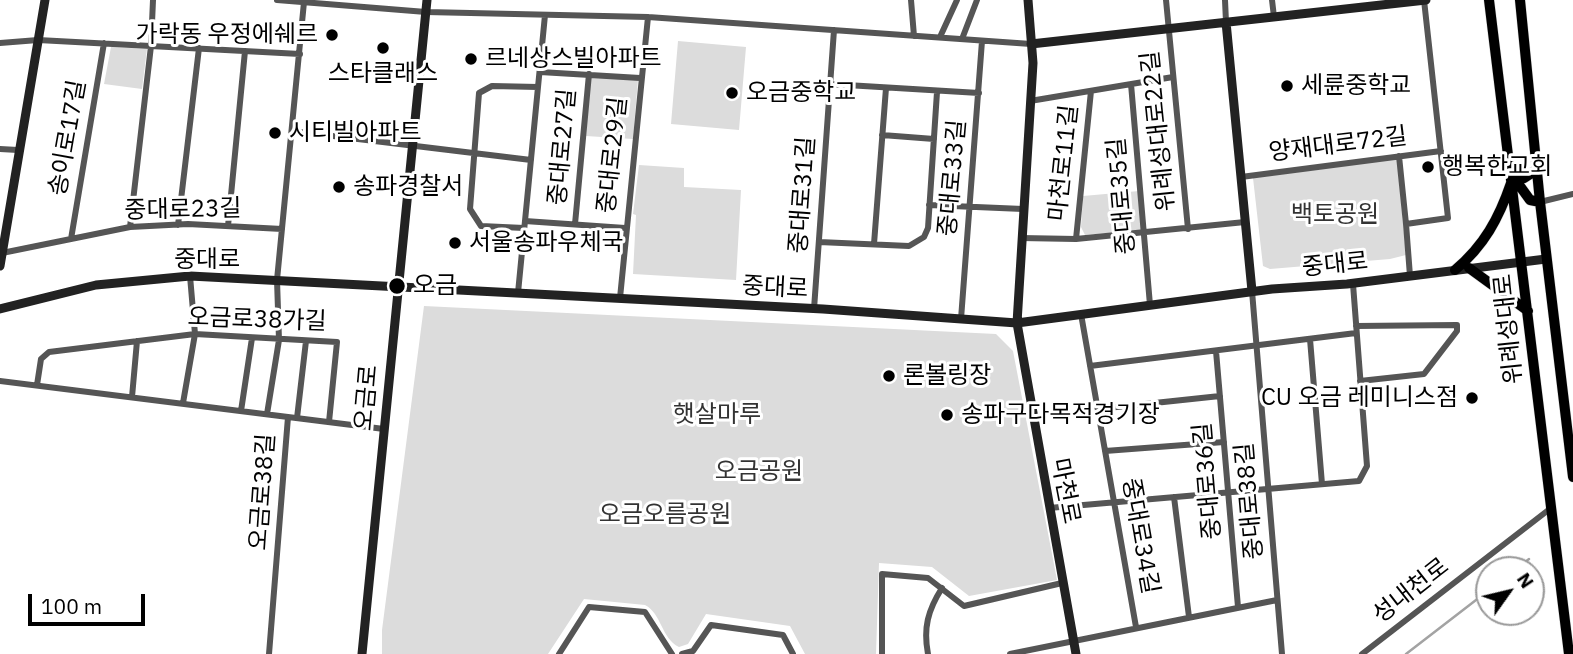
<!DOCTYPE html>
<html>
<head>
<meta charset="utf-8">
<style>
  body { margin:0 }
  #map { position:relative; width:1573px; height:654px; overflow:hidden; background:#fff; font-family:"IBM Plex Sans",sans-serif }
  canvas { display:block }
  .north { position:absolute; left:1475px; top:556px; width:70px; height:70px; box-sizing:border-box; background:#fff; border:2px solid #999; border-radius:50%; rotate:56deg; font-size:19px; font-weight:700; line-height:28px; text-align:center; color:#000 }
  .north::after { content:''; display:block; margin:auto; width:24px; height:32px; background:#000; clip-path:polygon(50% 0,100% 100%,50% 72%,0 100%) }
  .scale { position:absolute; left:28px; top:594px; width:117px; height:32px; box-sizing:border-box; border:4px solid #000; border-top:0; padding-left:9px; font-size:21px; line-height:24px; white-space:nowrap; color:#000; -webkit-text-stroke:5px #fff; paint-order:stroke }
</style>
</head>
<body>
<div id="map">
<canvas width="1573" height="654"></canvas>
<div class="north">N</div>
<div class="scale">100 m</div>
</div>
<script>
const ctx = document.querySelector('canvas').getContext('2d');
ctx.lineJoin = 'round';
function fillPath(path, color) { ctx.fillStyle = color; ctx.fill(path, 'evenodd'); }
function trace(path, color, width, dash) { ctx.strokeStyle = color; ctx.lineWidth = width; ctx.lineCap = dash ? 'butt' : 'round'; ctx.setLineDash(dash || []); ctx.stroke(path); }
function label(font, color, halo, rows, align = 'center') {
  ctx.font = font + ' "IBM Plex Sans","Noto Sans KR",sans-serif'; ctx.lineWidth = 6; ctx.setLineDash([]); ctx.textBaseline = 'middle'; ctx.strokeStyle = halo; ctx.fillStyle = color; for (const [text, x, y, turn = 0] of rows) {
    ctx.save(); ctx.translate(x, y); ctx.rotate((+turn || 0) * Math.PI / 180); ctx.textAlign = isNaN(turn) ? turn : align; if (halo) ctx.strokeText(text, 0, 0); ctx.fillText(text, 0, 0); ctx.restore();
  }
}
fillPath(new Path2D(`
  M678,41L746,47L739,130L671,124Z
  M111,47L147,49L142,89L104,84Z
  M590,77L638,80L633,139L586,136Z
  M1397,159L1406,255L1390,259L1270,269L1263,266L1253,178Z
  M639,165L684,168V187L741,190L736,280L633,274L636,215L633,214Z
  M1139,191L1142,230L1085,235L1081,227L1083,196Z
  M424,306L996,334L1013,351L1057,580L969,596L932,567L879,563L876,654H805L790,626L706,614L688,644L679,647C661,638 662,614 645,605L584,599L548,654H382V630Z`), '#dcdcdc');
trace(new Path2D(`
  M1515,570L1529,559
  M1406,654L1489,590`), '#a3a3a3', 2.5);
const primary = new Path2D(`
  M1489,0L1569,654
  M1520,0L1540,202L1573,477
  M1513,168L1524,178L1538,169
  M1514,178L1530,200L1540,202
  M1469,268L1528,311
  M1455,270C1484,246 1499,218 1511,183`);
trace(primary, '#dbdbdb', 11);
trace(new Path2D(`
  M277,0L426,12L648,17L1031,44
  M911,0L914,36
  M1166,0L1188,229
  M1225,0L1226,22
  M1272,0L1274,17
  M940,37L957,0
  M962,39L977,0
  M0,43L38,40L300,54
  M540,72L640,78
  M830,84L979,93
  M1131,84L1150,305
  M1030,101L1173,77
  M292,131L531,160
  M882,135L934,139
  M0,149L18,150
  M1399,156L1406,224
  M1241,177L1441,151
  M1540,202L1573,194
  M929,205L1023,209
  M525,221L625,228
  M575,224L589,74
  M178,225L199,48
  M228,226L245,51
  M130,227L151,46L153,0
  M524,228L481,226L470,209L479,93L492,86L538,87
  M1021,238L1076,239L1245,222
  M71,239L104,43
  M1076,239L1091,91
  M819,242L909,246L924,237L928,228L937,92
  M874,244L886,88
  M2,253L130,227L188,224L282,229
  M1410,276L1406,224L1448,218L1424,0
  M1252,291L1282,654
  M518,293L545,15
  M620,298L648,17
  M814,309L834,30
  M1081,314L1136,627
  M961,319L982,41
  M1356,326L1457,325V331L1424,374L1360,381
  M1310,339L1322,484
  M1216,351L1238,607
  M1090,366L1356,333
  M0,381L384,429
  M37,385L41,359L49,352L195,334L337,342L329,422
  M132,397L137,341
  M183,403L195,334L190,276
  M1098,409L1220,396
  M241,411L252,338
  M267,414L279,340L277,280L304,2
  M297,418L306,341
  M1105,451L1224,442
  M1174,497L1189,617
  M1049,508L1359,481L1367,466L1353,284
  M269,654L288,417
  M559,654L589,607L645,612L672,654
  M682,654L693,651L711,625L783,635L793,654
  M882,654V574L928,578L964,606L1062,583
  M928,654C923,628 928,610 942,588
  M1010,654L1277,600
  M1362,654L1551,508`), '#555', 6);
trace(new Path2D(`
  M1028,0L1033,63L1017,323L1076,654
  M1226,22L1252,291
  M1031,44L1426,0
  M0,266L45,0
  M0,309L96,285L190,276L823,309L1017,323L1272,289L1347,284L1546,259
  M362,654L427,0`), '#222', 9);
trace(primary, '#000', 10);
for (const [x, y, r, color] of [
  [332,35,7,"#000"],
  [383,48,7,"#000"],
  [471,59,7,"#000"],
  [1287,86,7,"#000"],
  [732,93,7,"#000"],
  [275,133,7,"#000"],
  [1428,167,7,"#000"],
  [339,187,7,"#000"],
  [455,243,7,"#000"],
  [397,286,9,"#000"],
  [889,376,7,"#000"],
  [1472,398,7,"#000"],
  [947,415,7,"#000"]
]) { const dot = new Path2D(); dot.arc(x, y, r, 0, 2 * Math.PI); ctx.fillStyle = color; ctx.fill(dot); trace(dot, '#fff', 2.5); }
label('24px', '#000', '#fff', [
  ["가락동 우정에쉐르",318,35,"right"],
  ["르네상스빌아파트",485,59],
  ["스타클래스",383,74,"center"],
  ["세륜중학교",1301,86],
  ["오금중학교",746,93],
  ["시티빌아파트",289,133],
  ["행복한교회",1442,167],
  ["송파경찰서",353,187],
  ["서울송파우체국",469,243],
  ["오금",413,286],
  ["론볼링장",903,376],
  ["CU 오금 레미니스점",1458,398,"right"],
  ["송파구다목적경기장",961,415]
], 'left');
label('24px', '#000', '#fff', [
  ["위례성대로22길",1159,131,-96],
  ["송이로17길",68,138,-80],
  ["양재대로72길",1338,145,-7],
  ["중대로27길",563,147,-85],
  ["중대로29길",613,155,-84],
  ["마천로11길",1064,163,-84],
  ["중대로33길",953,178,-85],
  ["중대로31길",803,195,-86],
  ["중대로35길",1122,196,-95],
  ["중대로23길",183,210,-1],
  ["중대로",207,260],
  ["중대로",1335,265,-6],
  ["중대로",775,288,3],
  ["오금로38가길",257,320,2],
  ["위례성대로",1509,329,-96],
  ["오금로",367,398,-85],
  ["중대로36길",1208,481,-95],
  ["마천로",1065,491,79],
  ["오금로38길",263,492,-86],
  ["중대로38길",1250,501,-95],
  ["중대로34길",1140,536,80],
  ["성내천로",1411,591,-38]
]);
label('24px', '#333', '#fff', [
  ["백토공원",1335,215],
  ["햇살마루",717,415],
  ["오금공원",759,472],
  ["오금오름공원",665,515]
]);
</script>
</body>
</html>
